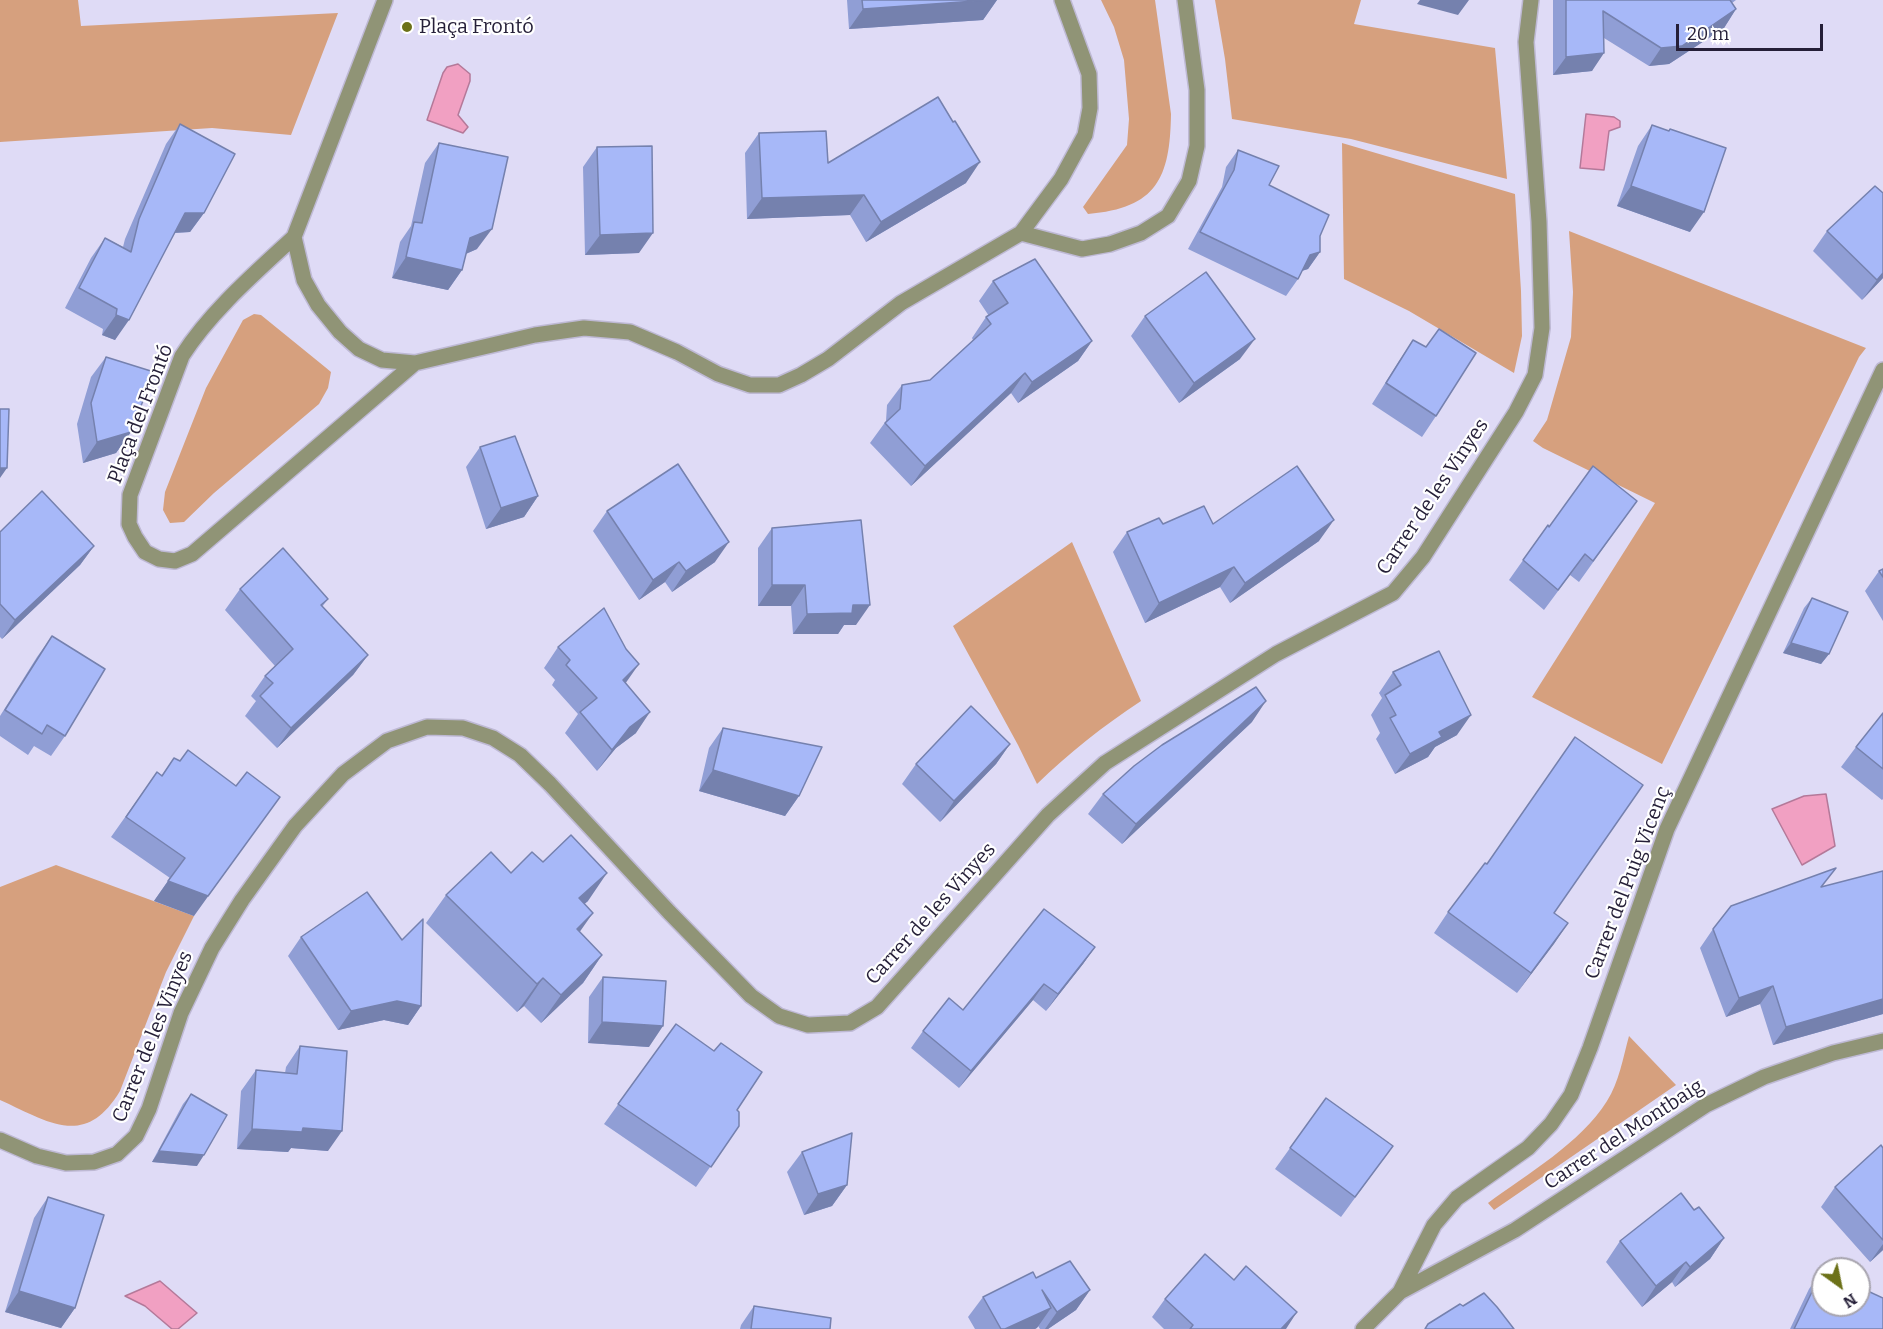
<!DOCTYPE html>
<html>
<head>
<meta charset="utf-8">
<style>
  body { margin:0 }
  #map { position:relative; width:1883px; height:1329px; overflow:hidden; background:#dfdbf6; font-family:Bitter,serif }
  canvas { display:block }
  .north { position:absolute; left:1811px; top:1257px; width:60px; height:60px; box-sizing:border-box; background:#fff; border:2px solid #a8a5af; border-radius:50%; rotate:147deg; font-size:16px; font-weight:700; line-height:24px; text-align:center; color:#251f38 }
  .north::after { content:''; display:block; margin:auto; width:21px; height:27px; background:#6c7118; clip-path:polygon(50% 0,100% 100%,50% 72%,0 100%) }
  .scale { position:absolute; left:1676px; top:24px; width:147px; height:27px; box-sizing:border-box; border:3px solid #251f38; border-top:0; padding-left:8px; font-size:18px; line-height:21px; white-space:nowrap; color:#251f38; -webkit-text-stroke:4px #fff; paint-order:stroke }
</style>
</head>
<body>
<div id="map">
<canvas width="1883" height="1329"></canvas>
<div class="north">N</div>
<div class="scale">20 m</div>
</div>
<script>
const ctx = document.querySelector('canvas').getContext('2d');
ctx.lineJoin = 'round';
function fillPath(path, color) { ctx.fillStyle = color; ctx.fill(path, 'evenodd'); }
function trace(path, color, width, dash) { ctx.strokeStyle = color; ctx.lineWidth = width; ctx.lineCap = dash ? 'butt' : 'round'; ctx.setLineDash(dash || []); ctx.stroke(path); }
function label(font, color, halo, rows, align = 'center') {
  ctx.font = font + ' Bitter,serif'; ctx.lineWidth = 4.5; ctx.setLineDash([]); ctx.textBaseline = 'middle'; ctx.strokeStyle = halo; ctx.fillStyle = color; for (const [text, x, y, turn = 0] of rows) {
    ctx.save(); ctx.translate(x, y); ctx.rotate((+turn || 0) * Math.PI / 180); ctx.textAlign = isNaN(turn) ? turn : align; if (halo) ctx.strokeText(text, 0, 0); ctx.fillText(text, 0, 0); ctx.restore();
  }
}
fillPath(new Path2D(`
  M0,0H78L81,26L338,13L291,135L212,128L0,142Z
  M1101,0H1155L1171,114C1170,178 1157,208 1088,214L1083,207L1127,145L1129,119L1124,60L1114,27Z
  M1215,0H1361L1354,24L1495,48L1507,179L1351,139L1232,119L1225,59Z
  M1342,143L1515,194L1521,291L1522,336L1514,373L1409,311L1344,279Z
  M1569,231L1866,348L1859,357L1662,764L1532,697L1655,503L1543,448L1533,441L1547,420L1571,337L1573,292Z
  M254,314L261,315L325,367L331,372L328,388L319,404L214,493L184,522L170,523L163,510L165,492L206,388L243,320Z
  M1072,542L1141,701C1103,726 1069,753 1037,784L1018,745L953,626Z
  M56,865L194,916L166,972L120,1091C85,1149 49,1122 0,1100V887Z
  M1629,1036L1676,1085L1494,1210L1488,1203C1527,1174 1581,1143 1607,1101C1619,1082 1623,1058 1629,1036Z`), '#d6a07e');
const water = new Path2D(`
  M458,64L470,74V81L458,115L468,127L463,133L427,120L443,73L447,67Z
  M1586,114L1614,117L1620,121V127L1609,131L1604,170L1580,168Z
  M1826,794L1835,846L1802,865L1772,809L1804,796Z
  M160,1281L197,1313L178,1329H172L145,1306L125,1296Z`);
fillPath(water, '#f1a0c2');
trace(water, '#b47999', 1.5);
const minor = new Path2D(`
  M385,0L294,237L304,280L318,305L340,332L359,349L382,360L415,363L535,335L584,328L630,332L677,352L718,374L750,385H779L801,375L828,359L901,303L1021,233L1061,179L1085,135L1090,108L1089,74L1062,0
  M1021,233L1082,249L1110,244L1141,233L1168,216L1189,181L1197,146V90L1185,0
  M294,237C255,273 210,312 182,356L130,495L129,524L135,537L145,552L159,559L175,561L192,554L415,363
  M0,1140L37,1156L66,1163L94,1162L117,1154L136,1136L149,1109L181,1013L212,948L242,900L295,826L343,774L387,741L427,727L463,728L493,738L520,755L550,784L669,912L751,996L779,1016L808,1025L850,1023L877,1007L1048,815L1105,763L1276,654L1393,593L1423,557L1516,412L1535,375L1542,328L1539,222L1526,42L1531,0
  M1400,1292L1515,1230L1706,1105L1764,1077L1833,1053L1883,1041
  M1363,1329L1400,1292L1434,1225L1457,1198L1528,1148L1551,1124L1571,1095L1590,1048L1667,829L1883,370`);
trace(minor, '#beb9d4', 18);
trace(minor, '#909476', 15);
fillPath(new Path2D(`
  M847,0H997L983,20L849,29Z
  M1553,0H1736L1732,3L1736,9L1724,28L1669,64L1649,66L1604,38L1592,71L1553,75Z
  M180,124L204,213L190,232L175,233L115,340L102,335L103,329L65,308L91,258L105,238L123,247L125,239L166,144Z
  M1652,125L1690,232L1617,206L1638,146Z
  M759,133L828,163L966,183L866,242L850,215L747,219L745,153Z
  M439,143L477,249L466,254L462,270L448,290L392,278L400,242L411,226L425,163Z
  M597,147L639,253L585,255L583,167Z
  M1238,150L1269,185L1320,236V252L1308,269L1302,271L1298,279L1286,296L1188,249L1222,187L1226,167Z
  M1827,231L1883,278L1862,300L1813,251Z
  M993,281L1092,341L1078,361L1018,403L1011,393L911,486L870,443L886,421L887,405L902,385L930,380L973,340L972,338L986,317L989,316L979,301Z
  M1145,316L1240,359L1179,403L1131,336Z
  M1413,340L1436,416L1422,437L1372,404L1399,361Z
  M106,357L131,432L116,453L83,463L77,424L91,377Z
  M480,447L538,496L524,517L486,529L466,467Z
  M1637,501L1579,582L1570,575L1544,610L1509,580L1548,525L1549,527Z
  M607,511L715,562L672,592L665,582L639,600L593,531Z
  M1163,524H1213L1319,541L1230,603L1220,587L1145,623L1113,552L1127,532Z
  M772,528L856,625H844L838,634H793L791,606H758V548Z
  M0,532L94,546L80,565L2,639L0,637Z
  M1883,569V621L1865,591L1879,571Z
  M240,589L328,599L322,607L368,655L353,675L277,748L245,716L256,701L251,696L265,676L275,666L225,610Z
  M1812,598L1829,654L1821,664L1783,653L1804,608Z
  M52,636L65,736L51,756L34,746L28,755L0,736V716L37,657Z
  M558,647L626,683L636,733L616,748L597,771L565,733L578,714L552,685L555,680L544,668Z
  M1393,672L1457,735L1435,747L1428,757L1395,774L1376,739L1380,733L1371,715L1382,698L1379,693Z
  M1883,713V799L1882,800L1841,767L1856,747Z
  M1252,722L1122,844L1088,814L1103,794Z
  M723,728L799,796L785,816L699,791L709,748Z
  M1010,744L996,764L940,822L902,784L916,764Z
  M174,758L194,916L154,901L170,878L111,837L157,772L162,775Z
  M543,862L588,901L584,904L579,932L602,955L583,983L541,1023L524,1006L517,1012L426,923L446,895Z
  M1883,871V1014L1773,1045L1760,1004L1726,1017L1700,948L1713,929L1823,887Z
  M1448,912L1568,923L1517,993L1434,933Z
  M301,937L421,1006L408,1025L384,1020L338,1030L288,956Z
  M1095,947L1083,964L1046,1011L1033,1000L959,1088L911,1048L923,1031L963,1010Z
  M603,977L649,1047L588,1043L589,997Z
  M676,1024L737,1110L739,1126L696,1187L604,1124Z
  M300,1046L328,1151L291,1148L288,1152L237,1149L241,1091L256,1070L285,1073L286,1067Z
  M191,1094L197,1166L152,1162L183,1104Z
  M1326,1098L1393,1146L1341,1217L1275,1169Z
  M1883,1148V1250L1870,1262L1821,1207L1835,1187Z
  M802,1152L847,1185L832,1206L804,1215L787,1172Z
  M48,1197L75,1308L61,1328L5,1312L34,1218Z
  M1694,1210L1724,1238L1710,1259L1675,1287L1672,1282L1642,1307L1606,1262L1620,1241Z
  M1823,1269L1883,1329H1790L1809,1289Z
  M1036,1278L1090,1290L1076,1310L1048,1329H1040L1038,1326L1035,1329H975L968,1317L983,1297Z
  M1165,1299L1286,1329H1164L1152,1317Z
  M754,1306L830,1329H740L741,1325Z`), '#909ed5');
fillPath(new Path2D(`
  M989,0H997L983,20L849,29L863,9Z
  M1420,0H1469L1458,15L1417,4Z
  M1736,9L1724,28L1669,64L1649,66L1661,48Z
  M1604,53L1592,71L1553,75L1566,57Z
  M980,162L966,183L866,242L881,222Z
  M1631,186L1704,212L1690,232L1617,206Z
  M864,195L850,215L747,219L762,198Z
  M185,213H204L190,232L171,233Z
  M492,229L477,249L456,258L470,238Z
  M653,233L639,253L585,255L600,235Z
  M1320,252L1308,269L1298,272L1310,255Z
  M406,257L462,270L448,290L392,278Z
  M1883,273V278L1862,300L1877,280Z
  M116,315L129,320L115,340L102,335Z
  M1255,339L1240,359L1179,403L1194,383Z
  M1092,341L1078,361L1018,403L1032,382Z
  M1025,373L1011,393L911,486L925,466Z
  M131,432L116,453L83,463L97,442Z
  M0,468H7L0,478Z
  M538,496L524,517L486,529L501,508Z
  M1334,520L1319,541L1230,603L1245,583Z
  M729,542L715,562L672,592L686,571Z
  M94,546L80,565L2,639L15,620Z
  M679,562L665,582L639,600L653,580Z
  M1234,567L1220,587L1145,623L1159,603Z
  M772,585H805L791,606H758Z
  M853,605H870L856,625H844L838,634H793L807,614Z
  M1791,643L1829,654L1821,664L1783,653Z
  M368,655L353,675L277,748L291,728Z
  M639,664L625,684L623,680Z
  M1266,701L1252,722L1122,844L1136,824Z
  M650,712L636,733L616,748L597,771L612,750L630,727Z
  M1471,715L1457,735L1435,747L1428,757L1395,774L1410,754L1439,732Z
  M1010,744L996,764L940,822L954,801Z
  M713,770L799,796L785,816L699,791Z
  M265,817L194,916L154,901L168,881Z
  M607,873L588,901L559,926L579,898Z
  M593,913L574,940L577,929Z
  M1568,923L1554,944L1517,993L1531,973Z
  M1095,947L1083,964L1046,1011L1058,994Z
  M602,955L583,983L541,1023L561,995Z
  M543,978L524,1006L517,1012L537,984Z
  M1044,984L1033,1000L959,1088L971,1071Z
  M1773,986L1760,1004L1726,1017L1739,998Z
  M1883,999V1014L1773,1045L1786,1027Z
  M397,1001L421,1006L408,1025L384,1020L338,1030L351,1011Z
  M602,1022L663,1026L649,1047L588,1043Z
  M303,1128L342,1131L328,1151L291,1148L288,1152L237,1149L252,1129Z
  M159,1151L204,1155L197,1166L152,1162Z
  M847,1185L832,1206L804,1215L818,1194Z
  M1724,1238L1710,1259L1675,1287L1690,1267Z
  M1883,1244V1250L1870,1262Z
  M1686,1262L1672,1282L1642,1307L1656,1286Z
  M1090,1290L1076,1310L1048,1329H1045L1057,1312Z
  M19,1291L75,1308L61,1328L5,1312Z
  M1051,1308L1037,1328L1035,1329H1005Z
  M1297,1312L1286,1329H1281Z`), '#7581ae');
const building = new Path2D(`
  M862,0H989L863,9Z
  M1566,0H1730L1736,9L1682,46L1661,48L1603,11L1604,53L1566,57Z
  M938,97L953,122L955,121L980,162L881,222L864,195L762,198L759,133L826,131L828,163Z
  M180,124L235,154L204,213H185L129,320L116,315L117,309L79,288L105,238L131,252L139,219Z
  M1652,125L1669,131L1670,129L1726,148L1704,212L1631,186Z
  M439,143L508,157L492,229L470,238L462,270L406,257L414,222L422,223Z
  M652,146L653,233L600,235L597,147Z
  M1238,150L1279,166L1269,185L1329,215L1320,236V252L1310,255L1298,279L1200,232L1234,170Z
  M1875,186L1883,193V273L1877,280L1827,231Z
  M1035,259L1092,341L1032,382L1025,373L925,466L885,423L900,409L902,385L930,380L991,324L986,317L1008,303L993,281Z
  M1206,272L1255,339L1194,383L1145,316Z
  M1439,329L1476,353L1436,416L1386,383L1413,340L1426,347Z
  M106,357L154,372L131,432L97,442L91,403Z
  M0,409H9L7,468H0Z
  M515,436L538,496L501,508L480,447Z
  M678,464L729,542L686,571L679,562L653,580L607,511Z
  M1297,466L1334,520L1245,583L1234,567L1159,603L1127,532L1159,518L1163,524L1204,506L1213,524Z
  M1593,466L1637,501L1593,561L1585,554L1558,590L1523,560L1548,525L1549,527Z
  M42,491L94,546L15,620L0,604V532Z
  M861,520L870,605H853L852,613L807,614L805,585H772V528Z
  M283,548L328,599L321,605L368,655L291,728L260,696L273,683L265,676L293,649L240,589Z
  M1883,569V577L1879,571Z
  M1812,598L1848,612L1829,654L1791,643Z
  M604,608L626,649L639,664L623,680L650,712L630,727L612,750L580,712L597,698L566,665L570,660L558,647Z
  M52,636L105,669L65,736L47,725L42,734L5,710Z
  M1439,651L1471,715L1439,732L1442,737L1410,754L1390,718L1396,715L1385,695L1401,685L1393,672Z
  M1256,687L1266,701L1136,824L1103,794L1134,766L1162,745Z
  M971,706L1010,744L954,801L916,764Z
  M1883,713V769L1856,747Z
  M723,728L822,747L799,796L713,770Z
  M1575,737L1643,785L1554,913L1568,923L1531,973L1448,912L1485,863L1487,864Z
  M188,750L236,786L247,772L280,797L208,896L168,881L185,858L126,817L157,772L162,776L174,758L180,761Z
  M571,835L607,873L579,898L593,913L577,929L602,955L561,995L543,978L537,984L446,895L491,852L511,873L532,852L543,862Z
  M1836,868L1821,887L1883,871V999L1786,1027L1773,986L1739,998L1713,929L1731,906Z
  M367,892L402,940L423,919L421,1006L397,1001L351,1011L301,937Z
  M1044,909L1095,947L1058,994L1044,984L971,1071L923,1031L949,998L963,1010Z
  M603,977L666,981L663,1026L602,1022Z
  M676,1024L714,1051L721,1043L762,1072L737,1110L739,1112V1126L711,1167L618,1104Z
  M300,1046L347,1051L342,1131L303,1128L302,1132L252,1129L256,1070L297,1074Z
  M191,1094L227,1115L204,1155L159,1151Z
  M1326,1098L1393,1146L1355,1197L1290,1148Z
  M852,1133L847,1185L818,1194L802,1152Z
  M1881,1145L1883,1148V1240L1835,1187Z
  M1681,1193L1694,1210L1699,1207L1724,1238L1690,1267L1686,1262L1656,1286L1620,1241Z
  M48,1197L104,1215L75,1308L19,1291Z
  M1205,1254L1234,1280L1246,1266L1297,1312L1281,1329H1190L1193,1325L1165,1299Z
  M1070,1261L1090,1290L1057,1312L1042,1290L1051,1308L1005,1329H1001L983,1297L1033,1272L1036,1278Z
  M1823,1269V1305H1859V1287L1883,1298V1329H1794Z
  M1484,1293L1497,1307L1514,1329H1425L1428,1324L1460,1304L1463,1306Z
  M754,1306L831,1318L830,1329H751Z`);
fillPath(building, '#a7b8f8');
trace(building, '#7581ae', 1.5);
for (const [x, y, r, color] of [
  [407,27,6,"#6c7118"]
]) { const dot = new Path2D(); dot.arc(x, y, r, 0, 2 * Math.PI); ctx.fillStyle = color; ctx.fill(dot); trace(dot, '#fff', 2); }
label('20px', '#251f38', '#fff', [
  ["Plaça Frontó",419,27]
], 'left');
label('20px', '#251f38', '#fff', [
  ["Plaça del Frontó",141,414,-69],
  ["Carrer de les Vinyes",1433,497,-56],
  ["Carrer del Puig Vicenç",1628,883,-69],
  ["Carrer de les Vinyes",931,914,-48],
  ["Carrer de les Vinyes",153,1037,-68],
  ["Carrer del Montbaig",1624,1135,-33]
]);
</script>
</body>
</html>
